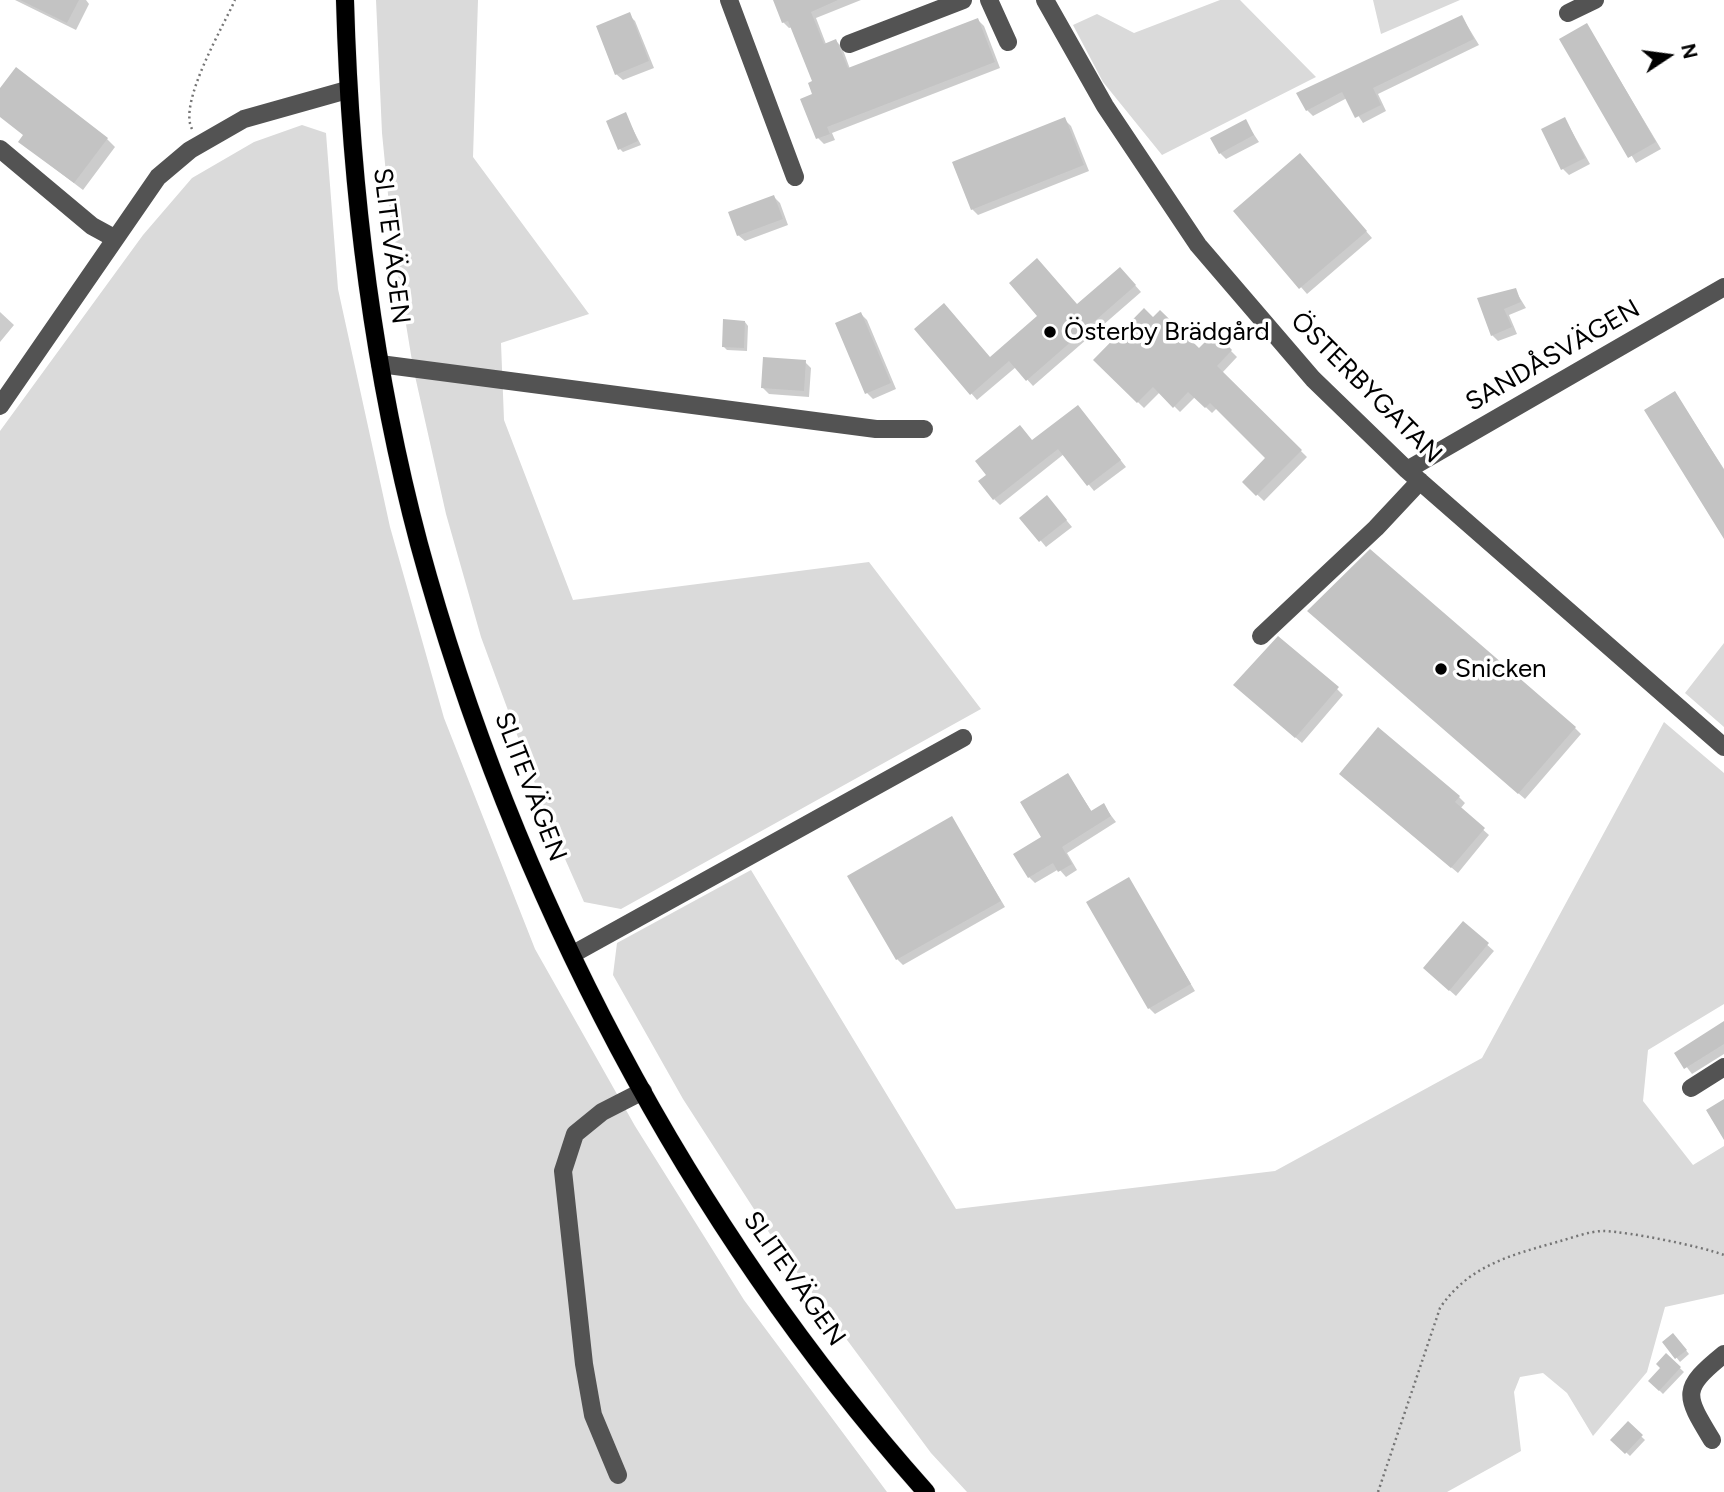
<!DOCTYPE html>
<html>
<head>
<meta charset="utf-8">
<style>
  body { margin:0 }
  #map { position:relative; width:1724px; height:1492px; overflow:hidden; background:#fff; font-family:Figtree,sans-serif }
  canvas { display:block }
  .north { position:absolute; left:1633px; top:21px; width:70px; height:70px; -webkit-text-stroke:5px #fff; paint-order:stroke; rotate:77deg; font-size:19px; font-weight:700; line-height:28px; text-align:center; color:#000 }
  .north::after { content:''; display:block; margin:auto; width:24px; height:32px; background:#000; clip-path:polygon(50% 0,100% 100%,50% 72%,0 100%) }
</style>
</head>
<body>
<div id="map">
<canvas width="1724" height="1492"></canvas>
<div class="north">N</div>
</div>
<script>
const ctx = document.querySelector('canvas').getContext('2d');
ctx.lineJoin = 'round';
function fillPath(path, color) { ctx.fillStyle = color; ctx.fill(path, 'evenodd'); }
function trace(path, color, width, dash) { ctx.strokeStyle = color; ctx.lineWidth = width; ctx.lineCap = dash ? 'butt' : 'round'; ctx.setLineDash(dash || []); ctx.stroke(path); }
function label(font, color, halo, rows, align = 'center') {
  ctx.font = font + ' Figtree,sans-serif'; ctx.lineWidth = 7; ctx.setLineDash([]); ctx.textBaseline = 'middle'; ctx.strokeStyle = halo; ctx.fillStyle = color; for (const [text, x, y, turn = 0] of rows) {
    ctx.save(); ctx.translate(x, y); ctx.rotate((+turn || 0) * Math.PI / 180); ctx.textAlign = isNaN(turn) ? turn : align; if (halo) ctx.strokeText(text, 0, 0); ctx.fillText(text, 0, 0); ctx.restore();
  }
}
fillPath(new Path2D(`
  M376,0H478L473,157L589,314L501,343L504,420L573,600L869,562L981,709L621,909L584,902L551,827L481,637L446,514L413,367L393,245L382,133Z
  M1220,0H1240L1316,77L1162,155L1103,82L1073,25L1097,14L1134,33Z
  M1373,0H1460L1381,34Z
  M302,125L326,133L338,289L390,527L444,718L535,949L635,1126L744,1300L887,1492H0V431L143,235L192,178L254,142Z
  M1724,643V727L1685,693Z
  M1664,722L1724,773V1004L1648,1050L1643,1101L1693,1165L1724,1146V1294L1665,1307L1647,1372L1593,1436L1567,1393L1543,1373L1520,1377L1514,1392L1521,1451L1447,1492H967L931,1453L781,1251L683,1099L613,975L617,943L751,870L956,1209L1275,1171L1482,1058Z`), '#dadada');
fillPath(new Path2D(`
  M15,0H86L89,4L76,30Z
  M774,0H861L816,18L826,44L836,41L842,47L850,69L978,20L984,26L1000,68L832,133L835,140L824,144L818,138L814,82L793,27L789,28L783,22Z
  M629,15L635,21L654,68L623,80L616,74Z
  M1462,17L1479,45L1378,94L1386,111L1363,123L1347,98L1313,116L1307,110Z
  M1587,25L1661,149L1636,163L1562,39Z
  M0,90L107,139L115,147L83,190L20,142L25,136L0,115Z
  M625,114L641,145L623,152L620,149Z
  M1064,119L1071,126L1089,171L978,215L972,209Z
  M1565,119L1590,164L1569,175L1563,169Z
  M1245,121L1259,142L1226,159L1220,153Z
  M1306,162L1372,238L1307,294L1235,211Z
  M774,197L780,203L788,225L745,241L738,235Z
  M1126,275L1141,292L1033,386L1016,367L977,400L916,329L990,359L1039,316L1077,306Z
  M1515,290L1526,308L1509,315L1517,334L1498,341L1492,335L1479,299Z
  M0,312L14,325L0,342Z
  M861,314L867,320L896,389L873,399L867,393Z
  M745,322L748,326L747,351L727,350L724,347Z
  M1215,335L1237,357L1222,373L1307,457L1264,501L1244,482L1268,458L1217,408L1212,413L1195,397L1180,412L1160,392L1144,408L1095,360L1199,350Z
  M805,362L811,368L809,397L769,394L762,387Z
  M1675,393L1724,469V534Z
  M1083,413L1126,467L1094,491L1064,454L1000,505L994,499L1033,442Z
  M1053,504L1072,527L1046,547L1022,518Z
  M1315,617L1575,728L1581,734L1525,799Z
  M1337,689L1343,695L1302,743L1242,691Z
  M1068,775L1092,812L1103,805L1116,822L1067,853L1077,870L1066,877L1059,869L1035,883L1029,877Z
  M1347,780L1459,797L1465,803L1460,809L1489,835L1458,873Z
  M952,818L1005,907L903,965L897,959Z
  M1129,880L1195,991L1155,1014L1149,1008Z
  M1463,923L1494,951L1456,996L1431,974Z
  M1724,1023V1054L1692,1074L1676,1053Z
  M1677,1339L1689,1354L1680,1362L1664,1342Z
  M1666,1355L1684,1372L1663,1394L1650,1381L1662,1368Z
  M1628,1424L1645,1440L1630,1456L1613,1440Z`), '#0003');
fillPath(new Path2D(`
  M20,0H79L67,23Z
  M773,0H838L811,12L824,44L836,39L848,68L978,18L995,62L827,127L830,134L816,139L800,99L812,94L808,83L812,81L788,21L782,23Z
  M630,12L649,61L615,75L596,26Z
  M1462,15L1474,39L1373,88L1381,105L1355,118L1342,92L1306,111L1296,93Z
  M1587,23L1656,142L1628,158L1559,39Z
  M16,67L108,138L74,183L18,142L23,135L0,117V88Z
  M626,112L638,141L618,150L606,121Z
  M1065,117L1084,165L971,210L952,162Z
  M1565,117L1585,158L1561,170L1541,129Z
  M1246,119L1254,135L1219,154L1210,138Z
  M1300,153L1367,231L1299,289L1233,211Z
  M774,195L783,219L737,236L728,212Z
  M1037,258L1077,304L1120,267L1136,285L1026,381L1009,361L970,395L914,329L944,303L990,357L1037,316L1009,283Z
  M1516,288L1521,302L1504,309L1512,327L1491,336L1477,298Z
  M1144,308L1153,317L1160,310L1199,348L1215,332L1232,350L1217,366L1302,450L1256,496L1242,482L1265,458L1210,403L1205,408L1188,392L1173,408L1153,387L1137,403L1093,360Z
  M861,312L891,383L865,394L835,323Z
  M723,319L745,321L744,348L722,347Z
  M763,357L806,360L804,391L761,388Z
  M1675,391L1724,470V539L1644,410Z
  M1078,405L1121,460L1087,486L1058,449L993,500L978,481L986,475L975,461L1020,425L1032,440Z
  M1047,495L1067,520L1039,542L1019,518Z
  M1370,549L1576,727L1518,794L1307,611Z
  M1278,636L1339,687L1295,738L1233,685Z
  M1378,727L1460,796L1455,802L1485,828L1451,868L1339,774Z
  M1068,773L1091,811L1104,803L1111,816L1062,847L1072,864L1058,872L1053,863L1028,878L1013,854L1041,837L1020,802Z
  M952,816L1001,901L896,960L847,876Z
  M1129,877L1191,984L1148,1009L1086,902Z
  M1463,921L1489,943L1449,991L1423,968Z
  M1724,1021V1044L1684,1069L1674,1053Z
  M1724,1099V1140L1706,1110Z
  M1673,1333L1687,1350L1675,1359L1662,1342Z
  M1666,1353L1681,1367L1659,1391L1648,1381L1660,1368L1656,1364Z
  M1628,1421L1643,1435L1625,1454L1610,1440Z`), '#c3c3c3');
const major = new Path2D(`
  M345,0C350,182 372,367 419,544C513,890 687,1224 926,1492`);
trace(major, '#dbdbdb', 19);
trace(new Path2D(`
  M192,129C178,103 223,27 235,0
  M1378,1492L1440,1308C1468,1266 1511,1255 1557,1242C1572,1238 1589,1231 1604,1231C1630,1232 1700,1246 1724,1255`), '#757575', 2.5, [2, 3.5]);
trace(new Path2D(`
  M729,0L795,177
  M989,0L1008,42
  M1045,0L1105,106L1198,245L1313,379L1407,470L1724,747
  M1568,13L1595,0
  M849,44L963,0
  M0,149L92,226L114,238
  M380,364L876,429H924
  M0,406L158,177L190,150L244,119L347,90
  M1407,470L1724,287
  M1261,636L1376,528L1420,481
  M573,954L963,738
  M1691,1088L1724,1067
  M1712,1440C1684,1394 1681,1389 1724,1354
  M618,1475L593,1415L584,1364L563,1171L575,1134L602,1112L643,1091`), '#535353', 18);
trace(major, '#000', 18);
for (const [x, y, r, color] of [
  [1050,332,7,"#000"],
  [1441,669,7,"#000"]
]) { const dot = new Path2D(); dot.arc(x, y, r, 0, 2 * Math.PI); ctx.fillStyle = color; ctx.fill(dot); trace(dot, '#fff', 2.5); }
label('26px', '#000', '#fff', [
  ["SLITEVÄGEN",391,246,83],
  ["SANDÅSVÄGEN",1553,356,-30],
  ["ÖSTERBYGATAN",1366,388,45],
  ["SLITEVÄGEN",530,787,69],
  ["SLITEVÄGEN",794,1279,55]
]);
label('26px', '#000', '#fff', [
  ["Österby Brädgård",1064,332],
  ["Snicken",1455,669]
], 'left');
</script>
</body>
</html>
